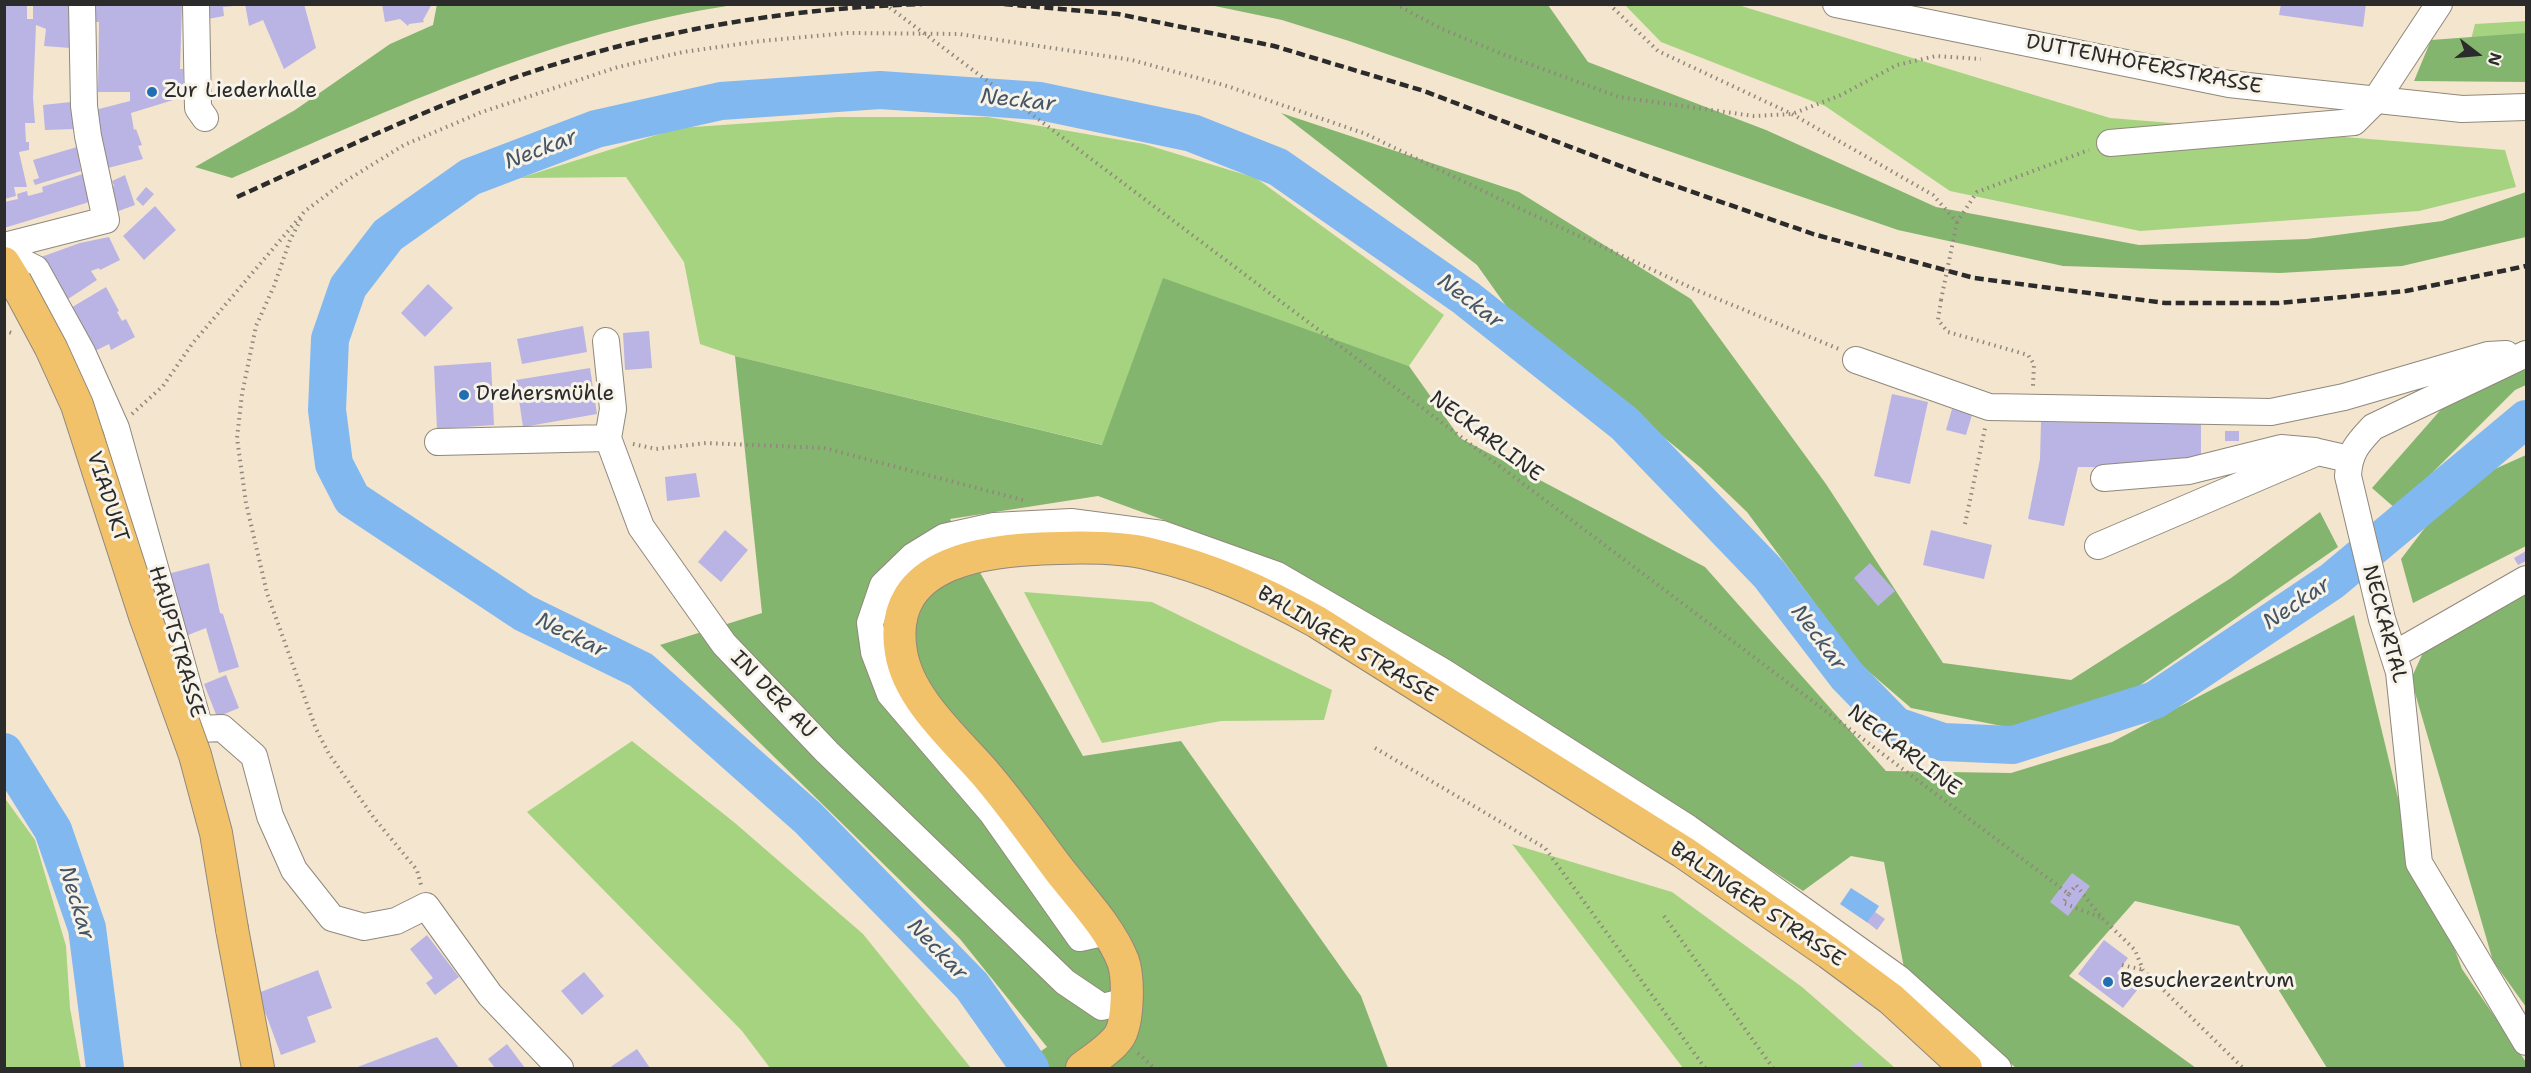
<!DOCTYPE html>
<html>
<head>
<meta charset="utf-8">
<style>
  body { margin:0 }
  #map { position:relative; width:2531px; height:1073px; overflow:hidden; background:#f4e5ce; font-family:"Shantell Sans",sans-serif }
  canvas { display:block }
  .frame { position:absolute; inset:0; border:6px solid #2b2b2b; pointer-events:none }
  .north { position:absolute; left:2447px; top:24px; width:60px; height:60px; -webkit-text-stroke:4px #f7f3e8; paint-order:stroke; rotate:106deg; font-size:16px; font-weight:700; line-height:24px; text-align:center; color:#2b2b2b }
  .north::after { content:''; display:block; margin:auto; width:21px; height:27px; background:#2b2b2b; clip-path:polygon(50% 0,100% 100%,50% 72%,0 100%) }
</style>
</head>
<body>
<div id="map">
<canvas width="2531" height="1073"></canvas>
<div class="frame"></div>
<div class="north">N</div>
</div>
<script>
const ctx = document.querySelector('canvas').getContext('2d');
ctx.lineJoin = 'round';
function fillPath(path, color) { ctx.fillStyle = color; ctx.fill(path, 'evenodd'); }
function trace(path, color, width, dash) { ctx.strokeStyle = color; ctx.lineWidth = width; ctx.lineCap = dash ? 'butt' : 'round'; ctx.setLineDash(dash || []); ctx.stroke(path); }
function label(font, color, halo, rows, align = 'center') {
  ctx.font = font + ' "Shantell Sans",sans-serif'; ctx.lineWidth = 6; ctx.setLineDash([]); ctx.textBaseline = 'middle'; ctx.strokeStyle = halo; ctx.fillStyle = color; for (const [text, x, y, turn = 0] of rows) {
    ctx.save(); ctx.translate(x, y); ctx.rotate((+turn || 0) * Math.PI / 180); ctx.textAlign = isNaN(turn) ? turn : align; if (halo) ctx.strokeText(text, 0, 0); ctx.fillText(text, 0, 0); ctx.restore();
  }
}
fillPath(new Path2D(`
  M1625,5H1738L2110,118L2505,150L2516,187L2419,211L2140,231L1950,191L1825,106L1661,42Z
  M2526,21V60L2469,47L2475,24Z
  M838,117H988L1144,144L1256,178L1444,315L1409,366L1163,279L1103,445L735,356L700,344L684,262L626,177L520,178L679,128Z
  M1024,592L1152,602L1332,690L1324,720L1221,721L1102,743Z
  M632,741L735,823L863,934L971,1068H770L742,1031L527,812Z
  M4,797L35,840L66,946L70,1008L81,1068H5Z
  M1512,844L1672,892L1802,987L1895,1068H1683Z`), '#a6d380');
fillPath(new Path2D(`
  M437,4H733V5C556,32 395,108 232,178L195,167L295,110L390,44L433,25Z
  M1210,5H1548L1588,62L1766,130L1936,207L2139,245L2307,239L2442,221L2526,192V237L2402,266L2280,273L2063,266L1898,230L1349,41L1282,20Z
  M2526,33V82L2414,81L2431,40Z
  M1281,113L1519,192L1691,299L1826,484L1943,663L2071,680L2231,578L2320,512L2338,547L2133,690L2012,728L1911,708L1860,664L1747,512L1700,467L1509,310L1477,265Z
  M1163,278L1409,366L1460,438L1705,567L1886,771L2011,773L2112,742L2354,615L2398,798L2462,969L2526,1062V1068H2327L2239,926L2135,901L2069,976L2196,1068H2016L1905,973L1884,862L1851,856L1803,891L1667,801L1276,561L1098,496L950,519L1083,756L1181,741L1361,996L1388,1068H1016L1047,1047L960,939L660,645L762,613L735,356L1102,445Z
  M2526,364V385L2515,390L2396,509L2372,488L2452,397Z
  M2526,455V546L2413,603L2401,559L2457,486Z
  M2526,587V1007L2493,961L2411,679L2426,646Z`), '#84b56e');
fillPath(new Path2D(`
  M1851,888L1879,906L1868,923L1840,904Z`), '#81b8f0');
trace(new Path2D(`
  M4,752L53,830L87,928L105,1068
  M1030,1068L972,986L808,818L641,670L524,613L352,499L334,464L327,410L330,339L348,287L388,235L470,177L596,129L721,101L880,90L1040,101L1192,133L1278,167L1466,298L1625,424L1769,574L1847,676L1896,726L1943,742L2013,745L2155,700L2332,581L2526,419`), '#81b8f0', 38);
fillPath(new Path2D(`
  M33,4H72L70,48L44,46L46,29L36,25L33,98L35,123H25L26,142H29V150L19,152L27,187H14L16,196L4,199V5H27V19H33Z
  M94,4H182L180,69H183V97L131,113L134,130L136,129L142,145L138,146L143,159L104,169L95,110L130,101V92H98L99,22H94Z
  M208,4H234V6L223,7L224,16L208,19Z
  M245,4H304L316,48L284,69L263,20L249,26Z
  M382,4H432L423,20L424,22L409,24L408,26L400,19L385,22Z
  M2281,4H2366L2363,27L2279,15Z
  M71,102L75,129L45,130L43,105Z
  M77,147L81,171L35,185L33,180L39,178L33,160Z
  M86,173L96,200L4,228V202L18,199L17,194L27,191L28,196L43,192L42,187Z
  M125,175L135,205L116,212L107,188L114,186L112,181Z
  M146,187L154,194L143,206L136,199Z
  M155,206L176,230L144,260L123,236Z
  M109,237L120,260L100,270L99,268L91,271L97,280L65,301L41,257L80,243Z
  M428,284L453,308L425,337L401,313Z
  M106,287L119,311L117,312L122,321L126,319L135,337L111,350L109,344L93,352L69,309Z
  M583,326L587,352L522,364L517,339Z
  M649,331L652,368L625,370L623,333Z
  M491,362L494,425L437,429L434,366Z
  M590,368L597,414L523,427L516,380Z
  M1892,394L1928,402L1910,484L1874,476Z
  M1952,409L1972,415L1966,435L1946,430Z
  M2041,422L2201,423V460L2173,468L2078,467L2064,526L2028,519L2040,459Z
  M2225,431H2239V441H2225Z
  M696,473L700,497L667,501L665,477Z
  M725,530L748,550L721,582L698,562Z
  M1931,530L1992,545L1984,579L1923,565Z
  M2526,551V561L2518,565L2514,558Z
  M209,563L220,613L223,614L239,667L219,673L206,628L183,637L164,575Z
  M1870,563L1895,591L1878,606L1854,578Z
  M226,675L239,708L217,717L204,684Z
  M2072,873L2090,886L2068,916L2050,902Z
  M1875,912L1885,919L1877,930L1867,922Z
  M427,935L459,977L435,995L426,983L433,978L410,949Z
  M2104,940L2128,958L2117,973L2138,989L2123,1008L2078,974Z
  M318,970L332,1008L307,1017L316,1042L281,1055L258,993Z
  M584,972L604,996L582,1015L561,991Z
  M437,1037L459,1068H355Z
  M507,1044L525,1068H495L488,1059Z
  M637,1049L650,1068H609Z
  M1860,1061L1865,1068H1849Z`), '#bab4e5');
const minor = new Path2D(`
  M196,4L198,108L205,118
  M1836,4L2229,84L2462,109L2526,107
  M2110,143L2354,122L2375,101L2439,4
  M4,246L106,220L88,136L84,106L82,4
  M4,253L36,269L82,352L116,428L200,729L222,728L254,756L270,816L294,870L332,918L364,927L396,921L426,906L490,995L560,1068
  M606,341L613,409L608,438
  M2526,354L2373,427C2358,443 2349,452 2348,476L2382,619L2399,672L2419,863L2526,1042
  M1856,360L1989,407L2271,412L2344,397L2488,355L2506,354
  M438,442L608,438L641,527L724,644L827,752L1065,982L1102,1007L1126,1001
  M2104,478L2189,471L2281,448L2315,451
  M2098,546L2318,452L2349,459
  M2395,654L2526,579
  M1107,932L1080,938L992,813L890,694L874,652L870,623L883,585L913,556L944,537L994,526L1071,522L1162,534L1277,575L1442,671L1688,828L1898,978L1998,1068`);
const major = new Path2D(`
  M4,263L15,281
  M232,929L258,1068
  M1082,1068C1094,1059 1112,1048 1120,1035C1128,1020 1129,978 1123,961C1110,928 1082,899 1060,871C1035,838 1010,802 983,771C954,738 908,698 901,652C885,558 993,549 1059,548C1088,547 1121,547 1150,554C1210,568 1263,592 1317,622L1683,852L1829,953L1891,999L1966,1068`);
trace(minor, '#90887c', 28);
trace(major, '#90887c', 34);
trace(new Path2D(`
  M1395,4L1442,29L1502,54L1619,97L1754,116L1792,114L1841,95L1897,65L1936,56L1981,59
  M1609,4L1658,51L1792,114L1933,195L1957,222L1977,192L2089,150
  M301,219L290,240L274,286L256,326L242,394L237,438L246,503L267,593L316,729L329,754L374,818L417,870L421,885
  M1941,300L1938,320L1948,332L2028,355L2034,364L2033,386
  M4,330L14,334
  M132,414L163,386L192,344L305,211L344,182L404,145L482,112L618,67L683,52L761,41L848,33L959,34L1132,60L1227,86L1366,134L1512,205L1696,290L1839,349
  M633,444L656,449L706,443L824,448L1023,500
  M1965,524L1985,428
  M1375,748L1545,848L1705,1068
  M2069,894L2076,885L2102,918L2135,950L2143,970L2243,1068
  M1664,916L1773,1068
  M2122,965L2144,970
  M1138,1053L1154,1068`), '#90887c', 4, [1.5, 4.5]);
trace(minor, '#fff', 26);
trace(major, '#f2c26a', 32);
trace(new Path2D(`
  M1004,4L1118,14L1274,46L1424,91L1644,175L1813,234L1974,278L2165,303H2279L2406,291L2526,266
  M237,197C332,154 427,108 525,74C652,31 788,8 922,4`), '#2b2b2b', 4.5, [9, 4.5]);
const majorBridge = new Path2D(`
  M15,281L51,348L77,405L145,616L195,755L216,833L232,929`);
trace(majorBridge, '#90887c', 34, []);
trace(new Path2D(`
  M885,4L2069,894L2063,903L2102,918
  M1941,300L1957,222`), '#90887c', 4, [1.5, 4.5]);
trace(majorBridge, '#f2c26a', 32);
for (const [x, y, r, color] of [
  [152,92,6,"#1f6fb2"],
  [464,395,6,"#1f6fb2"],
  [2108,982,6,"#1f6fb2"]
]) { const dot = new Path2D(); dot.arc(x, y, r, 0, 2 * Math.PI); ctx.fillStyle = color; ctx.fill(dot); trace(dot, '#f7f3e8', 2); }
label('21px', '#2b2b2b', '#f7f3e8', [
  ["DUTTENHOFERSTRASSE",2144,65,11],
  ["NECKARLINE",1486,437,37],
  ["VIADUKT",107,497,72],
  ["NECKARTAL",2384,624,75],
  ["HAUPTSTRASSE",176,642,74],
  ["BALINGER STRASSE",1347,645,31],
  ["IN DER AU",773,695,46],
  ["NECKARLINE",1904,751,37],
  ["BALINGER STRASSE",1757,905,34]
]);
label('21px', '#2b2b2b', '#f7f3e8', [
  ["Zur Liederhalle",164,92],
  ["Drehersmühle",476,395],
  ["Besucherzentrum",2120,982]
], 'left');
label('italic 22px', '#455566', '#f7f3e8', [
  ["Neckar",1018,101,6],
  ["Neckar",541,150,-21],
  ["Neckar",1470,302,37],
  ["Neckar",2297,604,-34],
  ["Neckar",571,636,26],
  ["Neckar",1818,638,53],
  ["Neckar",76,903,73],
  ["Neckar",937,950,46]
]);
</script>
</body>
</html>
